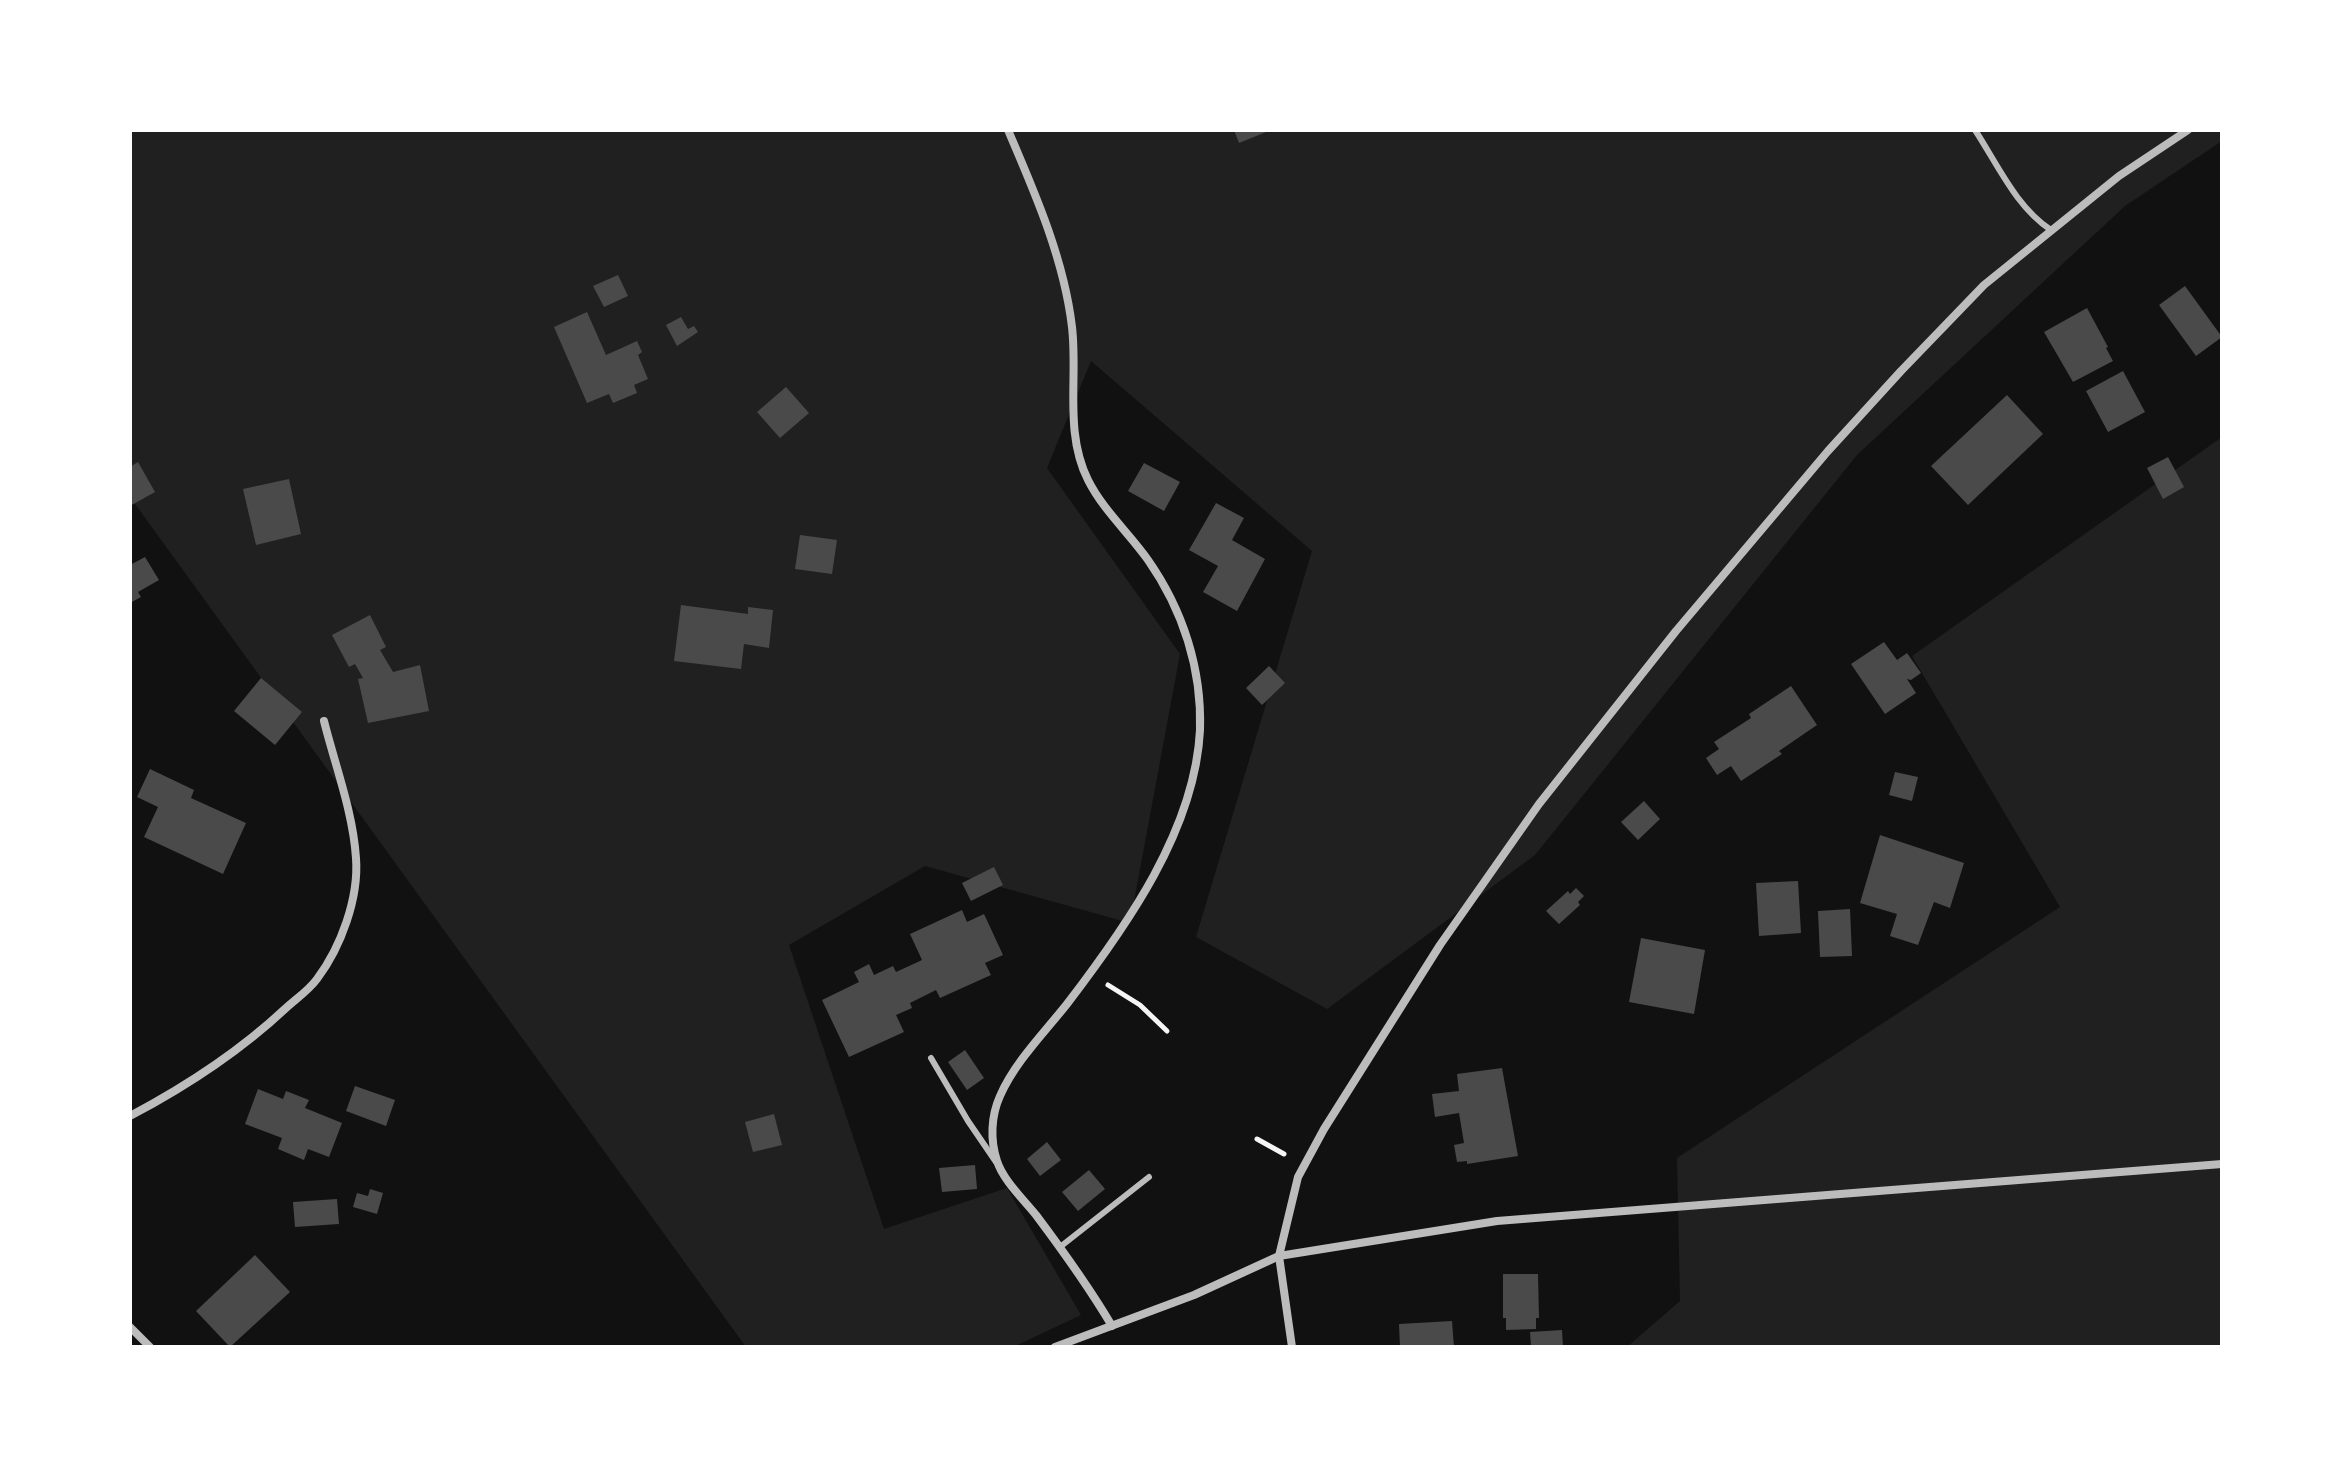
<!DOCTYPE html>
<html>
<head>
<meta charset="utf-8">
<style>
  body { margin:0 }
  #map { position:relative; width:2352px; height:1477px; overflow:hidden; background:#111; font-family:"Roboto Condensed",sans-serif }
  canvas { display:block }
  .frame { position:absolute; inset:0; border:132px solid #fff; pointer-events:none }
</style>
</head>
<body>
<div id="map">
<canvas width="2352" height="1477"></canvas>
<div class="frame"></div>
</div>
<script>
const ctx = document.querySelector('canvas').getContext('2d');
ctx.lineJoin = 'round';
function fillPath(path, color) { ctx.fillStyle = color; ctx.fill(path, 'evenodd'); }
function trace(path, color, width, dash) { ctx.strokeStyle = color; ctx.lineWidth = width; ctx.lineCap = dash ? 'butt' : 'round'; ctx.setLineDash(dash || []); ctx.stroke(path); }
fillPath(new Path2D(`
  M130,130H2222V141L2125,206L1857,455L1535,855L1327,1009L1196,937L1312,551L1091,361L1047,468L1180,654L1130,923L925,866L789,945L884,1229L1007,1188L1081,1315L1013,1347H746L130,497Z
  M2222,437V1347H1627L1680,1301L1677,1158L2060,907L1912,656Z`), '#202020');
fillPath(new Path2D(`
  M1234,130H1271L1239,143Z
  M618,275L628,296L604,307L593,286Z
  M2185,286L2222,337L2196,356L2159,305Z
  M2087,308L2108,347L2106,348L2113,361L2073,382L2044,332Z
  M587,312L606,355L637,341L642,352L638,355L648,379L634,385L637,393L613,403L609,394L587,403L554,327Z
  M681,317L688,329L694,326L698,332L677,346L666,325Z
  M2123,371L2145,412L2108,432L2086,391Z
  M786,387L809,413L780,438L757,412Z
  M2007,395L2043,434L1968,505L1931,466Z
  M2168,457L2184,487L2163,499L2147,468Z
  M138,462L155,492L130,506V467Z
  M1144,463L1180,482L1164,511L1128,491Z
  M289,479L301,534L256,545L243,489Z
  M1216,503L1244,518L1232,540L1265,559L1237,611L1203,592L1218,566L1189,550Z
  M800,535L837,540L832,574L795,569Z
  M145,557L159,580L138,592L141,597L130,603V565Z
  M681,605L748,614V607L773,610L769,648L744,644L741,669L674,661Z
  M370,615L386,647L380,650L393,672L420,665L429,711L368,723L358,679L363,678L355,664L349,667L332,635Z
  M1884,642L1897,660L1907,653L1921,673L1911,680L1907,679L1916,693L1885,714L1851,664Z
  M1269,666L1285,683L1262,705L1246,688Z
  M261,678L302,712L275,745L234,711Z
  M1791,686L1817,725L1779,751L1782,754L1741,781L1731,766L1717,775L1706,758L1719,749L1714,742L1751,718L1749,714Z
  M150,769L194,790L191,798L246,823L223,874L144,837L158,807L137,797Z
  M1895,772L1918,777L1912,801L1889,795Z
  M1644,801L1660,819L1638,840L1621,822Z
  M1880,835L1964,863L1950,908L1934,902L1918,945L1890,936L1897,914L1860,903Z
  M994,867L1003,885L971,901L962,883Z
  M1798,881L1801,933L1759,936L1756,883Z
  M1576,888L1584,896L1578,902L1580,905L1559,924L1546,911L1568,891L1570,894Z
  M1850,909L1852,956L1820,957L1818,911Z
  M962,910L967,922L984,914L1003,955L985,963L991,975L940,998L936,990L910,1003L912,1008L896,1015L904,1032L849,1057L822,1000L859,982L854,972L869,964L874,975L893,966L896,972L922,960L910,934Z
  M1641,938L1705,950L1694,1014L1629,1002Z
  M965,1050L984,1078L967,1090L948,1062Z
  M1502,1068L1518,1156L1467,1164V1161L1457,1162L1454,1145L1464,1143L1459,1113L1435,1117L1432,1094L1459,1091L1457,1074Z
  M355,1086L395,1100L386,1126L346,1111Z
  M258,1089L283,1099L286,1091L309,1100L305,1108L342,1123L329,1157L308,1149L304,1160L278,1149L282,1138L245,1124Z
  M774,1114L782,1145L753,1152L745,1122Z
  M1047,1142L1061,1160L1040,1176L1027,1159Z
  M975,1165L977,1189L942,1192L939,1168Z
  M1089,1170L1105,1189L1078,1211L1062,1192Z
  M370,1189L383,1193L377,1214L353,1207L357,1193L368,1196Z
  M337,1199L339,1224L295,1227L293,1202Z
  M255,1255L290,1292L230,1347L196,1311Z
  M1503,1274H1538L1539,1318H1536V1329L1506,1330V1318H1503Z
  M1452,1321L1454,1347H1400L1399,1324Z
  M1562,1330L1563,1347H1531L1530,1332Z`), '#4a4a4a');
trace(new Path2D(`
  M1108,985L1140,1005L1167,1031
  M1257,1139L1284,1154`), '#f5f5f5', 5);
trace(new Path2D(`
  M1975,130C1998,165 2016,207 2051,230
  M931,1058L968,1121L996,1162
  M1060,1247L1149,1177`), '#bcbcbc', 6);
trace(new Path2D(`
  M1008,130C1035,193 1064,259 1072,327C1078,378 1064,432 1088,480C1103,510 1129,533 1148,560C1183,610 1202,669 1200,730C1195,830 1126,927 1067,1004C1044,1033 1015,1062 1000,1096C991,1116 990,1140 997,1161C1003,1180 1024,1200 1036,1215C1063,1251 1089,1287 1112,1326
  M130,1116C187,1086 239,1052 286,1008C296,999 309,990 317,979C341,947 359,898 356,858C353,812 335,765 324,721
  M130,1327L150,1347
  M1055,1347L1194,1295L1279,1256L1497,1221L2222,1164
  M1292,1347L1279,1256L1298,1177L1324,1129L1440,945L1539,804L1676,631L1828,451L1901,371L1984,285L2119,176L2188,130`), '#bcbcbc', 8);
</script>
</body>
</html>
